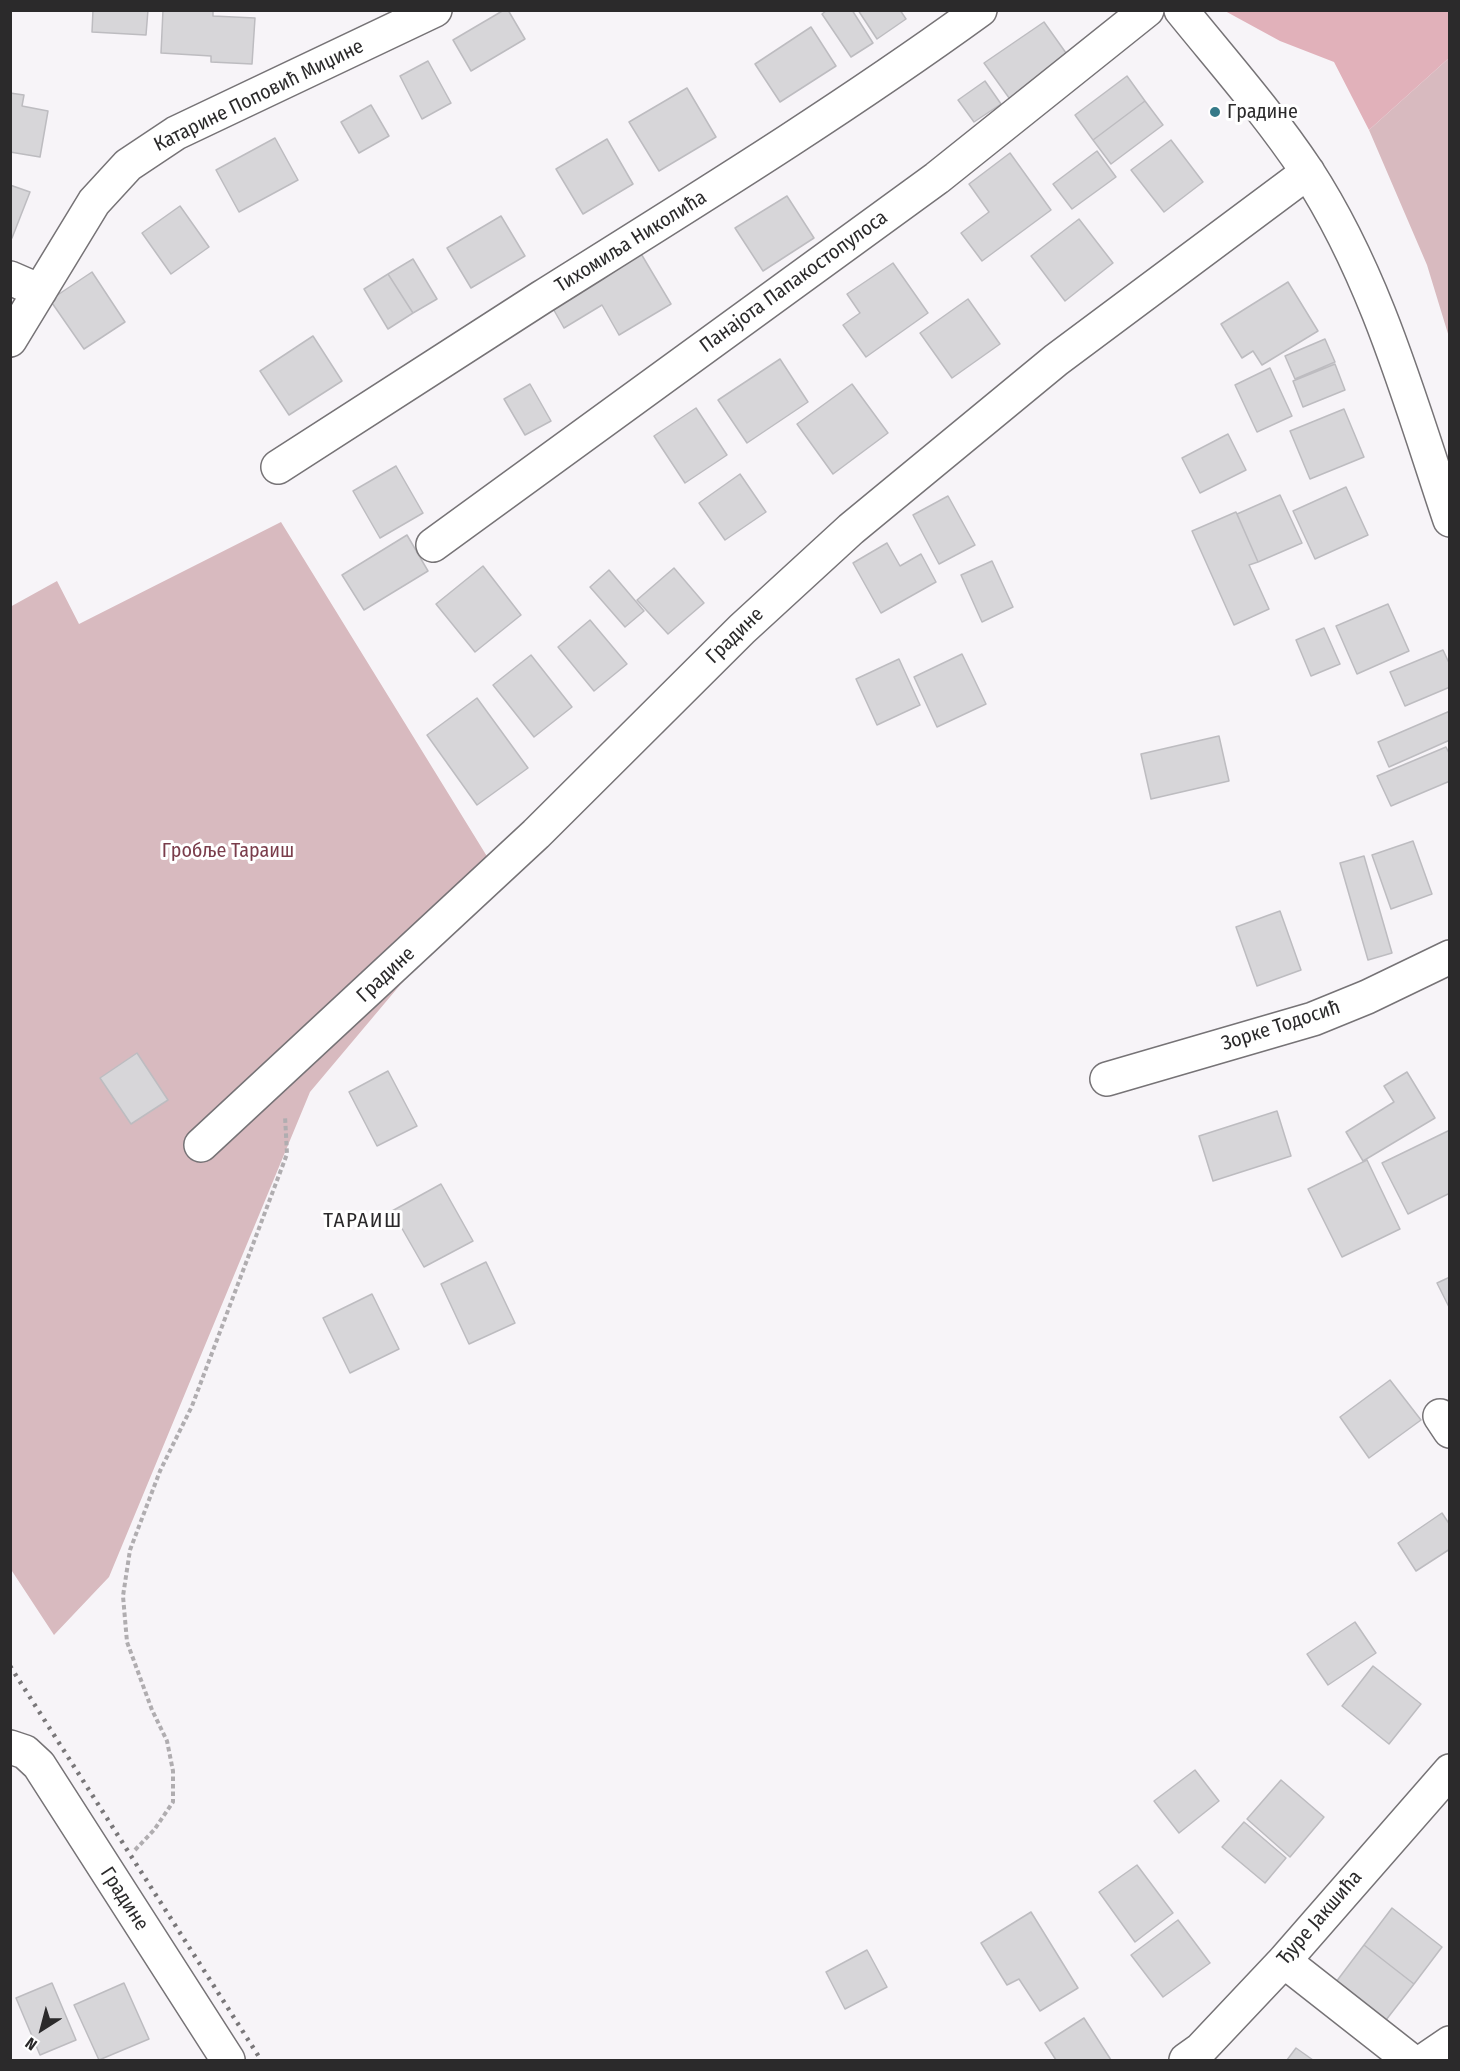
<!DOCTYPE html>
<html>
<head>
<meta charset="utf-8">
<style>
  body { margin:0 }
  #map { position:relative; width:1460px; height:2071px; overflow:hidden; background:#f7f4f8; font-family:"Fira Sans Condensed",sans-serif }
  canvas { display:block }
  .frame { position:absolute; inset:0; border:12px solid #2b2a2b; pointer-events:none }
  .north { position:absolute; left:12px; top:1999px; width:60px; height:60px; -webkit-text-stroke:4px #fff; paint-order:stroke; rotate:216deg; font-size:16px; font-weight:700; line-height:24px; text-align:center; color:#2b2a2b }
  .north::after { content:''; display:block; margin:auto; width:21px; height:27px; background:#2b2a2b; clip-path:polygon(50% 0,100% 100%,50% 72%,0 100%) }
</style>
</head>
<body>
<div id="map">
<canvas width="1460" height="2071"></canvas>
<div class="frame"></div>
<div class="north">N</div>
</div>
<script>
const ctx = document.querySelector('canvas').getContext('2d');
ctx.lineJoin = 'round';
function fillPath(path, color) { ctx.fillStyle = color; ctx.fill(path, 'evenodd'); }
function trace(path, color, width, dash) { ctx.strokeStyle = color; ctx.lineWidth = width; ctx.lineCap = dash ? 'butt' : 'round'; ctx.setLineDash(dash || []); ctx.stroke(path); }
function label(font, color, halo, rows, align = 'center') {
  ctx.font = font + ' "Fira Sans Condensed",sans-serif'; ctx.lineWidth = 6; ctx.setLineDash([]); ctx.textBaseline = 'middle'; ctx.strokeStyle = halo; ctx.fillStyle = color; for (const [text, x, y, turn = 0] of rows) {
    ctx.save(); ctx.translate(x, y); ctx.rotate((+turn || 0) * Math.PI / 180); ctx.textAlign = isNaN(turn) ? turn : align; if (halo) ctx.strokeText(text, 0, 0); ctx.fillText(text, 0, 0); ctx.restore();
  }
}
fillPath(new Path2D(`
  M1449,58V337L1427,265L1369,130Z
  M281,522L496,871L310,1092L109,1577L54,1635L10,1568V607L57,581L79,624Z`), '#d8babf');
fillPath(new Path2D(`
  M1225,11H1449V58L1369,130L1334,62L1280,41Z`), '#e1b1ba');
const building = new Path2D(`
  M93,10H148L146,35L92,32Z
  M163,10H213V16L255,18L252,64L211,62V56L161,53Z
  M504,10H508L525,39L471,71L453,40Z
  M827,10H852L873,43L851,57L822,14Z
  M858,10H900L906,19L877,39Z
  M1044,22L1071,60L1012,102L984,63Z
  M811,27L836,66L780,102L755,64Z
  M428,61L451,103L422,119L400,76Z
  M1127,76L1145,101L1093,140L1075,115Z
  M985,81L1001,104L974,122L958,100Z
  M687,88L716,137L659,171L629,122Z
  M10,93L24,95L22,106L48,111L40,157L10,152Z
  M1145,101L1163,125L1111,164L1093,140Z
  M371,105L389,136L359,153L341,122Z
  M275,138L298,180L239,212L216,170Z
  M607,139L633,184L583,214L556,169Z
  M1171,140L1203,182L1164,212L1131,170Z
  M1097,151L1116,177L1072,209L1053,184Z
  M1010,153L1051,210L982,261L961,233L989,212L969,184Z
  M10,185L30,192L12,238L10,237Z
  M787,196L814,238L763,271L735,228Z
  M180,206L209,247L171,274L142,233Z
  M501,216L525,256L471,288L447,248Z
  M1079,219L1113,263L1065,301L1031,256Z
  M640,252L671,304L619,335L602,305L564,328L551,305Z
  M413,259L437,299L413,313L388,274Z
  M893,263L928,313L866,357L843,325L860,313L847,294Z
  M92,272L125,322L84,349L50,300Z
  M388,274L413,313L388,329L364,289Z
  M1288,282L1318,331L1262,365L1253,351L1242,358L1221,324Z
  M968,299L1000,344L952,378L920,333Z
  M313,336L342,381L289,415L260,371Z
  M1325,339L1335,362L1295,379L1285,356Z
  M780,359L808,402L747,443L718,400Z
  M1335,364L1345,390L1303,407L1293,381Z
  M1270,368L1292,416L1257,432L1235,385Z
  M530,384L551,421L525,435L504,399Z
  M852,384L888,433L833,474L797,424Z
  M696,408L727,455L685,483L654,436Z
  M1344,409L1364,457L1310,479L1290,431Z
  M1228,434L1246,470L1200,493L1182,458Z
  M396,466L423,513L380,538L353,491Z
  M740,474L766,512L725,540L699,503Z
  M1346,487L1368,535L1315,559L1293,511Z
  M1280,495L1302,543L1258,562L1237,514Z
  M948,496L975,545L939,564L913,515Z
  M1236,512L1258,562L1249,565L1269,609L1234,625L1192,531Z
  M407,535L428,571L364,610L342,575Z
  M887,543L900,566L921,554L936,582L881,613L853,563Z
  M992,561L1013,607L982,622L961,575Z
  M483,566L521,615L475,652L436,604Z
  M674,568L704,603L668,634L637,600Z
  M609,570L644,611L625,627L590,587Z
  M1388,604L1409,651L1357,674L1336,626Z
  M590,620L627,664L594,691L558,647Z
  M1324,628L1340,664L1311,676L1296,640Z
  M1443,650L1450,665V687L1405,706L1390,672Z
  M962,654L986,704L937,727L914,677Z
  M531,655L572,707L534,737L493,685Z
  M899,659L920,705L877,725L856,679Z
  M477,698L528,768L477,805L427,735Z
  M1450,711V740L1389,767L1378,742Z
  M1219,736L1229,781L1151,799L1141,754Z
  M1446,747L1450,755V781L1391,806L1377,776Z
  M1413,841L1432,894L1391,909L1372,855Z
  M1364,856L1392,953L1368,960L1340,863Z
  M1280,911L1301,970L1257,986L1236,927Z
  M137,1053L168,1100L131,1124L100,1078Z
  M388,1071L417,1126L377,1146L349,1092Z
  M1407,1072L1435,1118L1363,1161L1346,1132L1394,1102L1384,1086Z
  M1277,1111L1291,1156L1213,1181L1199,1136Z
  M1450,1130V1193L1408,1214L1382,1163Z
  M1367,1160L1400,1229L1342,1257L1308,1189Z
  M441,1184L473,1241L424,1267L392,1211Z
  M486,1262L515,1323L469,1344L441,1284Z
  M1450,1277V1309L1437,1283Z
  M372,1294L399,1349L350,1373L323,1318Z
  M1390,1380L1421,1420L1369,1458L1340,1417Z
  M1442,1513L1450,1525V1549L1416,1571L1398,1543Z
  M1355,1622L1376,1653L1328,1685L1307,1654Z
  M1373,1666L1421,1704L1389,1744L1342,1706Z
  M1195,1770L1219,1801L1179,1833L1154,1801Z
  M1281,1780L1324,1817L1290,1857L1247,1819Z
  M1244,1822L1286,1858L1265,1883L1222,1847Z
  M1137,1865L1173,1913L1135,1942L1099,1892Z
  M1392,1908L1442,1947L1414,1984L1364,1945Z
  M1031,1912L1078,1988L1040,2011L1019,1979L1007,1985L981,1943Z
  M1178,1920L1210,1963L1163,1997L1131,1955Z
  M1364,1945L1414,1984L1386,2020L1336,1982Z
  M867,1950L887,1987L845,2009L826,1972Z
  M52,1983L76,2040L40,2055L16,1998Z
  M124,1983L149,2039L99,2060L74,2005Z
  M1084,2018L1111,2060H1056L1045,2043Z
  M1296,2048L1313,2060H1287Z`);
fillPath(building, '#d7d6d9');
trace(building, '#bdbcc0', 1.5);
const minor = new Path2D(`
  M1181,10C1224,63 1269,114 1307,171C1376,277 1410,401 1450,520
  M10,278L40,291
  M10,340L94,202L128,165L176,133L435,10
  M278,467C366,410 454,353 542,297C690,204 838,113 980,10
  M433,545L937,178L1147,10
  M1107,1079L1313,1019L1367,997L1450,957
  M201,1145L536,834L742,629L851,529L1056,360L1308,172
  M1440,1416L1450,1431
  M10,1747L25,1752L39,1765L228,2060
  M1284,1961L1410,2060
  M1186,2060L1200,2050L1284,1961L1450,1771
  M1425,2060L1450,2043`);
trace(minor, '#767376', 36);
trace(new Path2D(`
  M135,1850L154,1830L173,1802V1771L167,1741L152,1710L127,1642L123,1596L130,1550L160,1471L192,1406L287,1154L285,1116`), '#b0adb0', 4, [4.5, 3]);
trace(minor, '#fff', 33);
trace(new Path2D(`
  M10,1666L261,2060`), '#797779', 4.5, [3, 6]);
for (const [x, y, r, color] of [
  [1215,112,6,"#367a89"]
]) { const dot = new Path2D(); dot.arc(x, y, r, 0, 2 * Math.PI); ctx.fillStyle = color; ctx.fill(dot); trace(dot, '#fff', 2); }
label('20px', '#2b2a2b', '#fff', [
  ["Катарине Поповић Миџине",259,96,-26],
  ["Тихомиља Николића",631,242,-32],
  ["Панајота Папакостопулоса",794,282,-36],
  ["Градине",735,636,-44],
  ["Градине",386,975,-43],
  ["Зорке Тодосић",1281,1026,-18],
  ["Градине",124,1899,57],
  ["Ђуре Јакшића",1320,1918,-49]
]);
label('20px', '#2b2a2b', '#fff', [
  ["Градине",1227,112]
], 'left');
label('20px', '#7a3d4b', '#fff', [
  ["Гробље Тараиш",228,851]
]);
ctx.letterSpacing = '1.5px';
label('21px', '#2b2a2b', '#fff', [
  ["ТАРАИШ",363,1221]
]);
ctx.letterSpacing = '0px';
</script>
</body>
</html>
